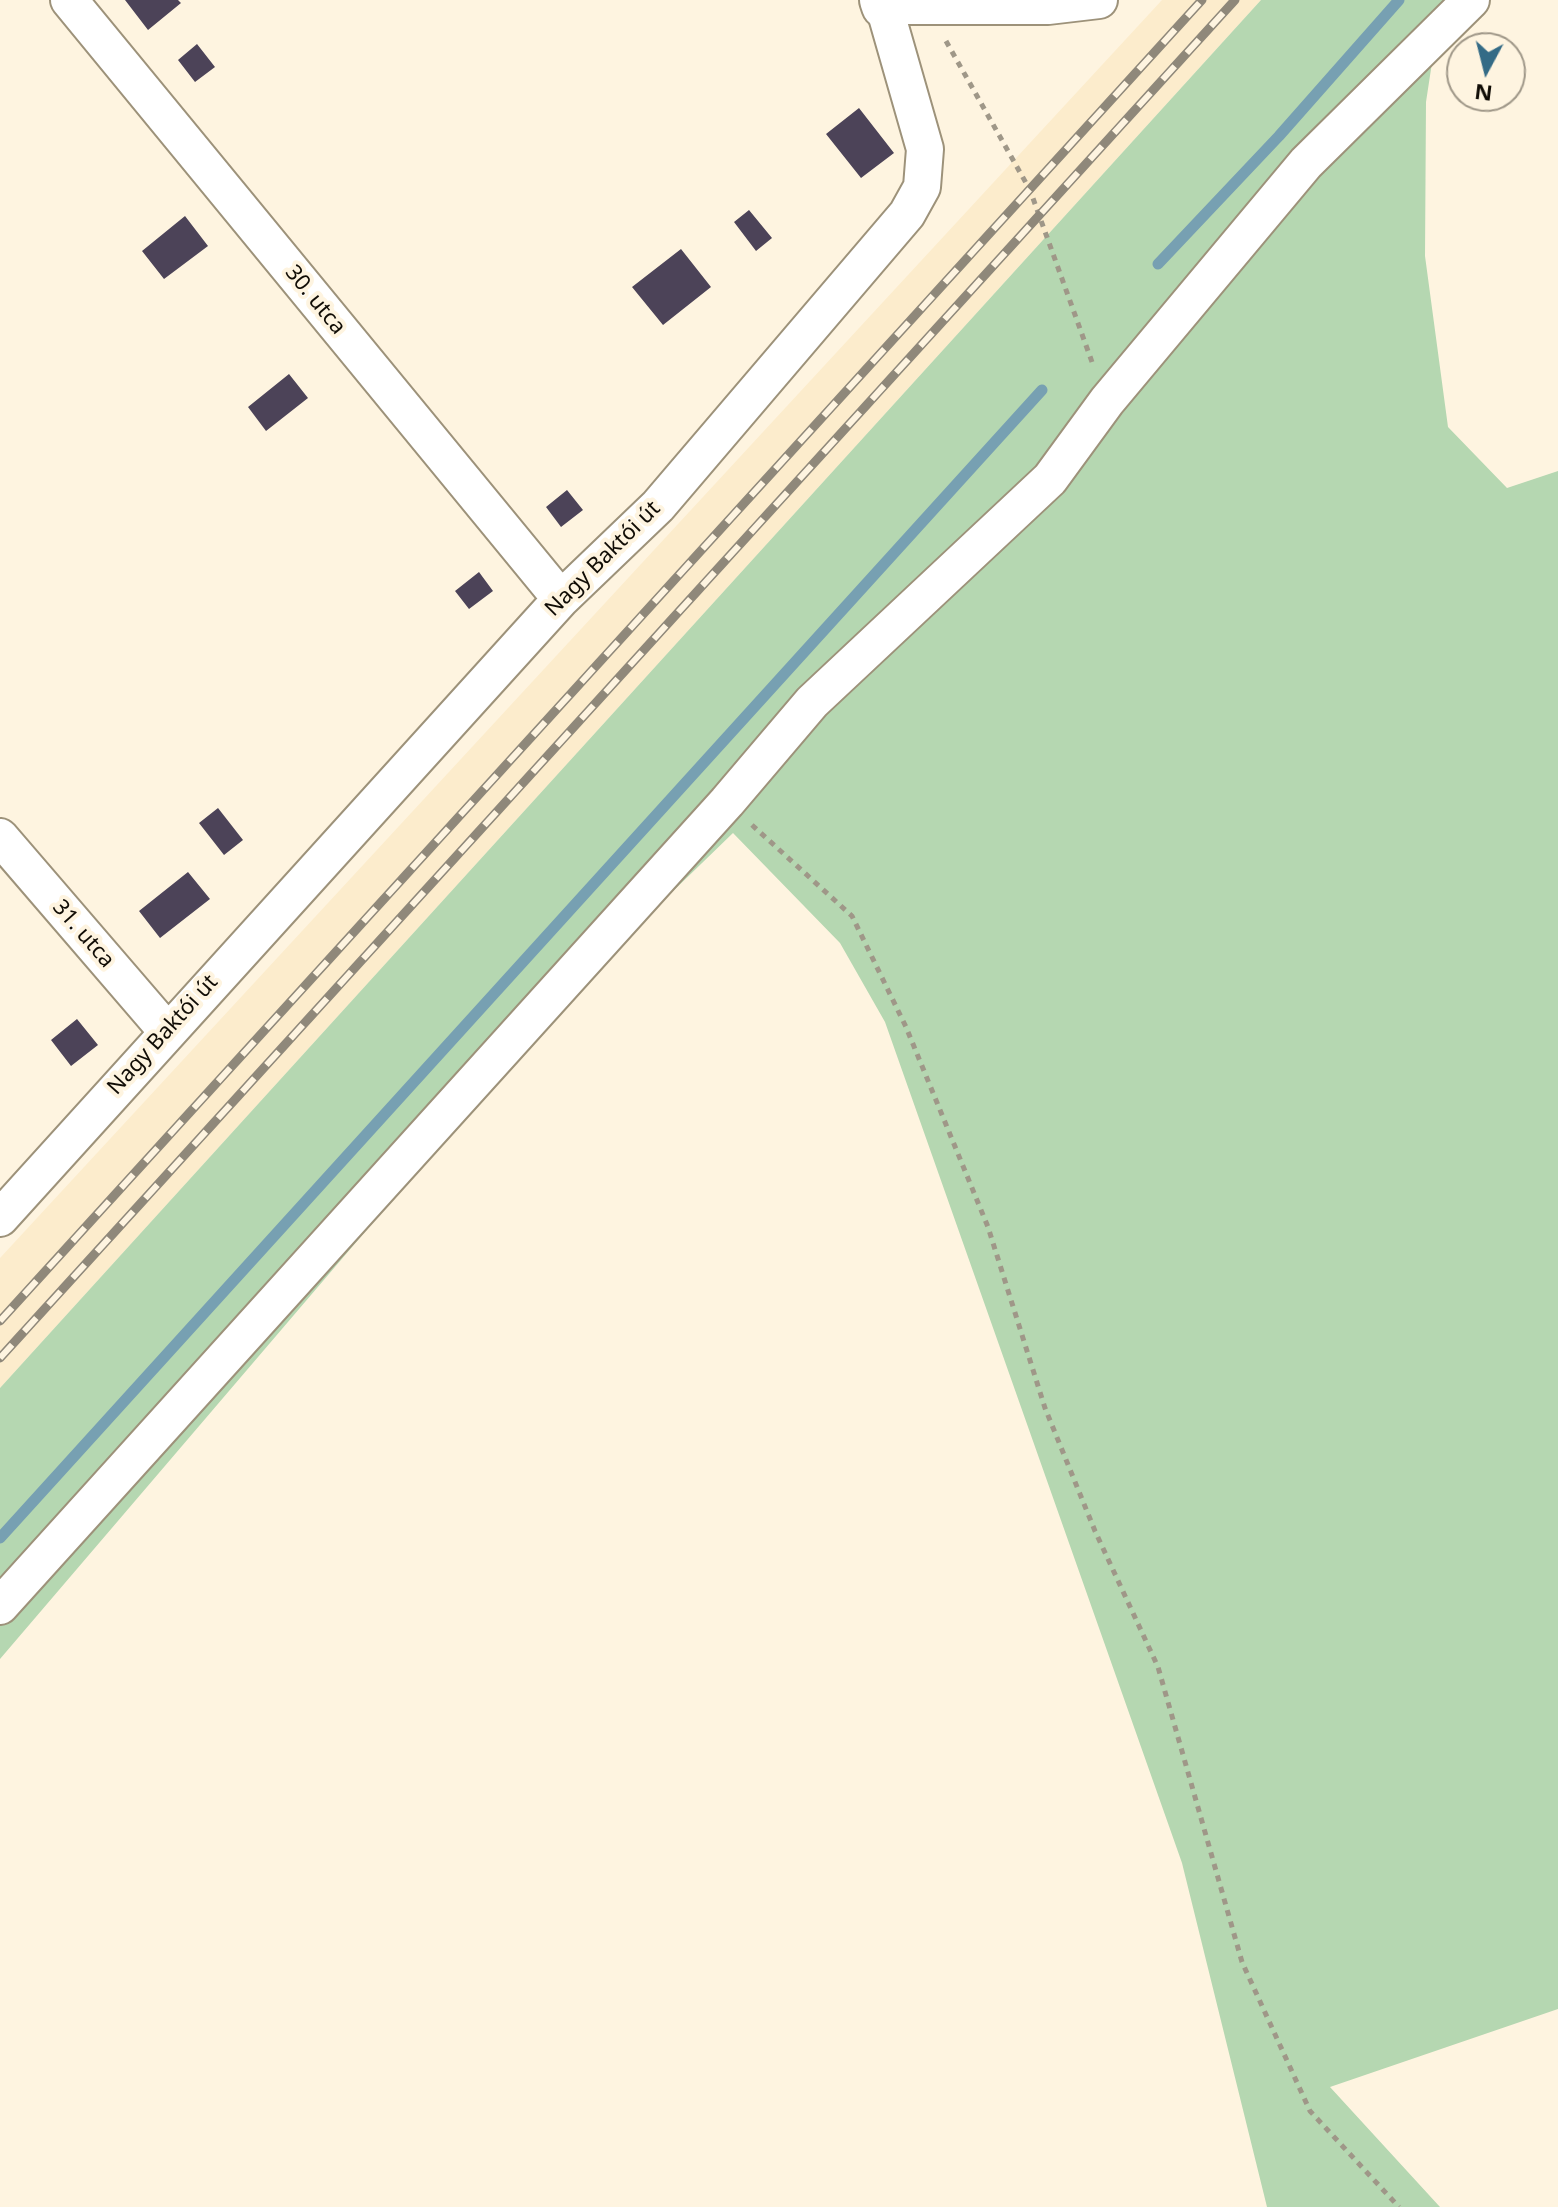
<!DOCTYPE html>
<html>
<head>
<meta charset="utf-8">
<style>
  body { margin:0 }
  #map { position:relative; width:1558px; height:2207px; overflow:hidden; background:#fef4e0; font-family:"Noto Sans",sans-serif }
  canvas { display:block }
  .north { position:absolute; left:1446px; top:32px; width:80px; height:80px; box-sizing:border-box; background:#fef4e0; border:2px solid #9f9788; border-radius:50%; rotate:187deg; font-size:22px; font-weight:700; line-height:32px; text-align:center; color:#100c05 }
  .north::after { content:''; display:block; margin:auto; width:28px; height:36px; background:#346b86; clip-path:polygon(50% 0,100% 100%,50% 72%,0 100%) }
</style>
</head>
<body>
<div id="map">
<canvas width="1558" height="2207"></canvas>
<div class="north">N</div>
</div>
<script>
const ctx = document.querySelector('canvas').getContext('2d');
ctx.lineJoin = 'round';
function fillPath(path, color) { ctx.fillStyle = color; ctx.fill(path, 'evenodd'); }
function trace(path, color, width, dash) { ctx.strokeStyle = color; ctx.lineWidth = width; ctx.lineCap = dash ? 'butt' : 'round'; ctx.setLineDash(dash || []); ctx.stroke(path); }
function label(font, color, halo, rows, align = 'center') {
  ctx.font = font + ' "Noto Sans",sans-serif'; ctx.lineWidth = 8; ctx.setLineDash([]); ctx.textBaseline = 'middle'; ctx.strokeStyle = halo; ctx.fillStyle = color; for (const [text, x, y, turn = 0] of rows) {
    ctx.save(); ctx.translate(x, y); ctx.rotate((+turn || 0) * Math.PI / 180); ctx.textAlign = isNaN(turn) ? turn : align; if (halo) ctx.strokeText(text, 0, 0); ctx.fillText(text, 0, 0); ctx.restore();
  }
}
fillPath(new Path2D(`
  M1162,0H1261L0,1388V1258Z`), '#fceccc');
fillPath(new Path2D(`
  M1261,0H1450L1440,10L1426,102L1425,256L1448,427L1507,488L1558,471V2009L1330,2087L1440,2207H1267L1182,1863L885,1022L840,943L733,833L575,986L0,1659V1388Z`), '#b5d7b1');
trace(new Path2D(`
  M1158,264L1279,136L1399,0
  M0,1538L1042,390`), '#77a0b2', 11);
fillPath(new Path2D(`
  M125,0H178L181,3L148,30Z
  M197,44L215,67L195,82L178,60Z
  M859,108L894,153L861,178L826,134Z
  M749,210L772,238L756,251L734,222Z
  M185,216L208,246L164,279L142,251Z
  M681,249L711,287L663,325L632,287Z
  M289,374L308,398L266,431L248,407Z
  M567,490L583,510L561,527L546,507Z
  M479,572L493,591L469,609L455,591Z
  M218,808L243,840L224,855L199,823Z
  M188,872L210,899L160,938L139,911Z
  M77,1019L98,1045L71,1066L51,1040Z`), '#4c4358');
const street = new Path2D(`
  M69,0L561,599
  M0,837L166,1030
  M0,1218L561,599L658,506L907,214L922,187L925,149L884,6H1048L1099,0
  M0,1606L727,802L812,702L1050,479L1107,401L1306,163L1471,0`);
const secondary = new Path2D(`
  M882,0L884,6`);
trace(street, '#9d927a', 40);
trace(secondary, '#9d927a', 48);
trace(new Path2D(`
  M946,41L1030,190L1092,362
  M752,825L852,916L906,1027L988,1227L1045,1408L1095,1531L1158,1667L1242,1962L1310,2111L1399,2207`), '#9f9788', 5, [6, 6]);
trace(street, '#fff', 36);
trace(secondary, '#fff', 44);
const rail = new Path2D(`
  M0,1321L1202,0
  M0,1358L1235,0`);
trace(rail, '#8f887a', 9);
trace(rail, '#fef4e0', 6, [18]);
label('22px', '#100c05', '#fef4e0', [
  ["30. utca",315,300,51],
  ["Nagy Baktói út",603,559,-45],
  ["31. utca",83,934,49],
  ["Nagy Baktói út",163,1035,-48]
]);
</script>
</body>
</html>
